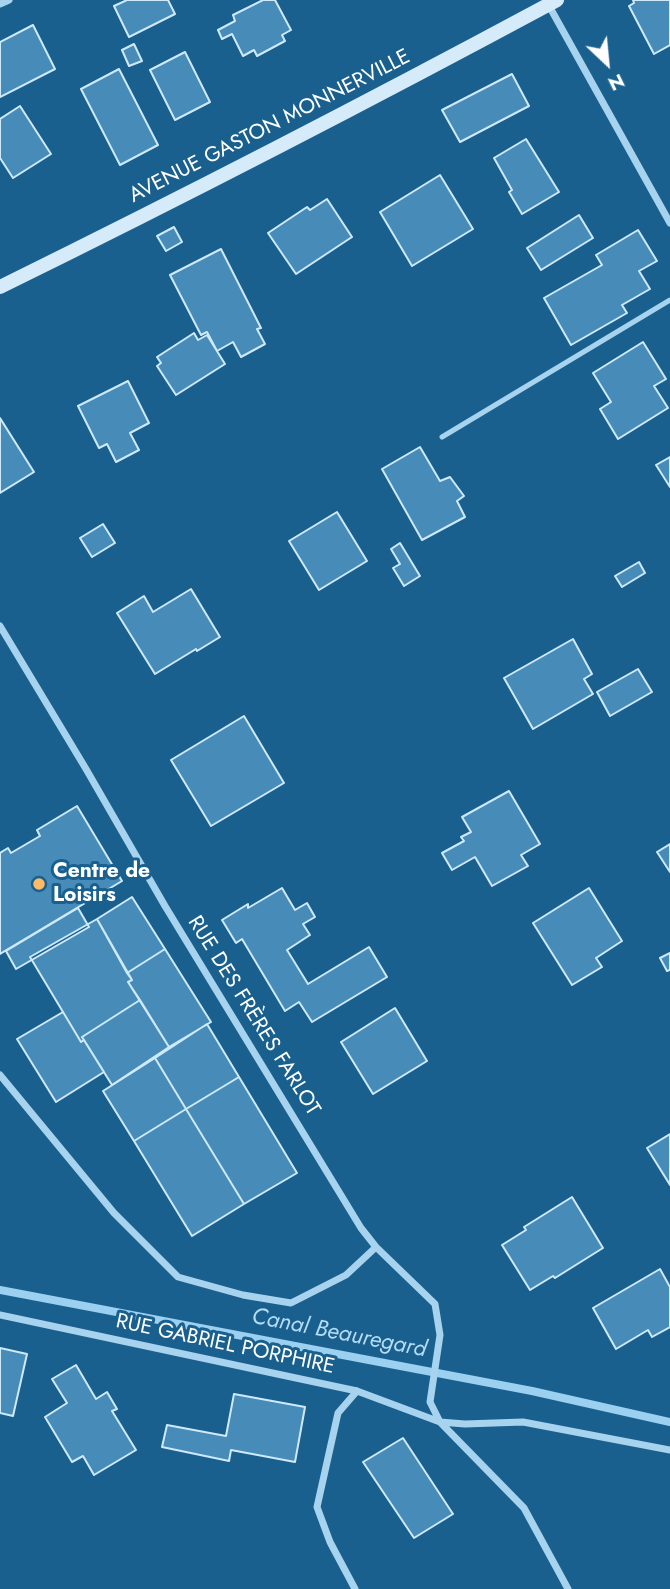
<!DOCTYPE html>
<html>
<head>
<meta charset="utf-8">
<style>
  body { margin:0 }
  #map { position:relative; width:670px; height:1589px; overflow:hidden; background:#1a608e; font-family:Jost,sans-serif }
  canvas { display:block }
  .north { position:absolute; left:572px; top:28px; width:70px; height:70px; -webkit-text-stroke:5px #1a608e; paint-order:stroke; rotate:154deg; font-size:19px; font-weight:700; line-height:28px; text-align:center; color:#fff }
  .north::after { content:''; display:block; margin:auto; width:24px; height:32px; background:#fff; clip-path:polygon(50% 0,100% 100%,50% 72%,0 100%) }
</style>
</head>
<body>
<div id="map">
<canvas width="670" height="1589"></canvas>
<div class="north">N</div>
</div>
<script>
const ctx = document.querySelector('canvas').getContext('2d');
ctx.lineJoin = 'round';
function trace(path, color, width, dash) { ctx.strokeStyle = color; ctx.lineWidth = width; ctx.lineCap = dash ? 'butt' : 'round'; ctx.setLineDash(dash || []); ctx.stroke(path); }
function fillPath(path, color) { ctx.fillStyle = color; ctx.fill(path, 'evenodd'); }
function label(font, color, halo, rows, align = 'center') {
  ctx.font = font + ' Jost,sans-serif'; ctx.lineWidth = 6; ctx.setLineDash([]); ctx.textBaseline = 'middle'; ctx.strokeStyle = halo; ctx.fillStyle = color; for (const [text, x, y, turn = 0] of rows) {
    ctx.save(); ctx.translate(x, y); ctx.rotate((+turn || 0) * Math.PI / 180); ctx.textAlign = isNaN(turn) ? turn : align; if (halo) ctx.strokeText(text, 0, 0); ctx.fillText(text, 0, 0); ctx.restore();
  }
}
trace(new Path2D(`
  M0,1290L532,1391L670,1422`), '#9bd0f0', 8);
const building = new Path2D(`
  M127,0H168L175,14L129,37L114,6Z
  M263,0H275L291,30L282,35L285,41L257,56L254,50L243,56L232,34L222,39L218,30L235,21L233,15Z
  M633,0H670V45L654,54L629,6L634,3Z
  M33,25L55,69L0,97V42Z
  M134,44L142,61L129,66L122,50Z
  M185,52L210,102L175,120L150,70Z
  M119,69L158,145L120,165L81,89Z
  M512,74L529,106L460,142L442,110Z
  M20,106L51,154L13,178L0,158V119Z
  M526,139L559,192L522,214L509,192L512,190L494,158Z
  M440,175L473,229L412,266L380,212Z
  M327,199L352,237L296,274L268,233L307,207L310,210Z
  M579,215L593,238L541,270L527,248Z
  M174,227L182,242L166,251L157,236Z
  M638,230L657,261L639,271L650,289L622,305L627,313L571,345L544,298L602,265L596,255Z
  M221,249L261,328L257,329L265,344L241,357L233,342L217,351L207,332L201,335L170,275Z
  M194,333L198,340L207,335L225,364L176,395L157,366L161,363L157,357Z
  M643,342L666,379L654,386L668,408L618,439L600,409L611,402L593,373Z
  M128,381L149,423L130,433L139,450L116,462L107,444L99,448L78,406Z
  M0,418L34,472L0,493Z
  M420,447L440,481L450,477L464,496L457,501L465,517L422,540L382,469Z
  M670,457V487L656,465Z
  M337,512L367,561L319,590L289,541Z
  M103,524L115,543L92,557L80,538Z
  M400,543L420,576L404,586L393,568L400,564L391,549Z
  M639,562L645,573L622,587L615,576Z
  M191,589L220,637L197,651L196,649L155,674L117,613L144,596L153,612Z
  M573,639L592,674L584,679L593,694L533,729L504,678Z
  M638,669L652,692L610,716L597,692Z
  M244,716L284,783L211,826L171,760Z
  M509,791L540,844L521,855L528,866L492,886L475,857L452,870L442,853L464,841L461,837L471,832L462,817Z
  M77,806L122,881L0,954V853L8,848L11,853L40,836L37,830Z
  M670,844V872L657,852Z
  M282,888L295,910L307,903L315,917L303,924L310,935L287,950L308,984L369,947L387,977L312,1022L299,1002L285,1011L242,939L236,943L222,920L248,904V908Z
  M589,888L622,941L596,958L602,967L572,985L533,923Z
  M132,897L165,949L127,973L97,919Z
  M78,908L89,927L16,969L6,951Z
  M97,919L132,980L128,982L140,1000L82,1037L84,1040L81,1042L30,957Z
  M165,949L211,1022L169,1047L128,982L132,980L127,973Z
  M670,953V970L667,971L660,958Z
  M140,1000L169,1047L112,1085L82,1037Z
  M395,1008L427,1061L373,1094L341,1042Z
  M63,1012L81,1042L84,1040L104,1072L56,1102L17,1039Z
  M207,1024L239,1077L186,1109L155,1058Z
  M155,1058L186,1109L134,1141L103,1091Z
  M239,1077L297,1173L244,1204L186,1109Z
  M186,1109L244,1204L192,1236L134,1141Z
  M670,1134V1185L647,1148Z
  M572,1197L603,1248L555,1278L553,1276L530,1290L502,1245L526,1230L524,1227Z
  M660,1269L670,1287V1327L652,1337L648,1330L616,1349L593,1308Z
  M0,1348L27,1354L13,1416L0,1413Z
  M76,1365L96,1399L107,1392L117,1409L112,1411L136,1450L94,1475L83,1456L72,1462L45,1417L67,1403L52,1379Z
  M234,1394L305,1407L295,1462L231,1450L229,1461L162,1447L167,1425L226,1436Z
  M403,1438L453,1514L414,1538L363,1462Z`);
fillPath(building, '#478cb8');
trace(building, '#cee9fa', 2);
trace(new Path2D(`
  M442,437L670,300`), '#a8d3ee', 5);
trace(new Path2D(`
  M0,4L9,0
  M548,4L670,223
  M0,626L86,769L165,906L361,1228L376,1247L435,1304L440,1335L430,1402L440,1422L524,1508L568,1589
  M0,1075L114,1213L178,1277L243,1295L291,1303L346,1275L376,1247
  M0,1315L357,1391L440,1422L465,1424L523,1422L670,1450
  M355,1589L330,1542L317,1507L338,1413L357,1391`), '#a8d3ee', 7);
trace(new Path2D(`
  M0,287C187,195 373,99 557,0`), '#d5ebfa', 14);
for (const [x, y, r, color] of [
  [39,884,7,"#ffba65"]
]) { const dot = new Path2D(); dot.arc(x, y, r, 0, 2 * Math.PI); ctx.fillStyle = color; ctx.fill(dot); trace(dot, '#1a608e', 2.5); }
label('21px', '#fff', '#1a608e', [
  ["AVENUE GASTON MONNERVILLE",270,127,-27],
  ["RUE DES FRÈRES FARLOT",253,1016,58],
  ["RUE GABRIEL PORPHIRE",225,1345,12]
]);
label('bold 21px', '#fff', '#1a608e', [
  ["Centre de",53,872],
  ["Loisirs",53,896]
], 'left');
label('italic 23px', '#b4dcf5', '#1a608e', [
  ["Canal Beauregard",339,1334,11]
]);
</script>
</body>
</html>
